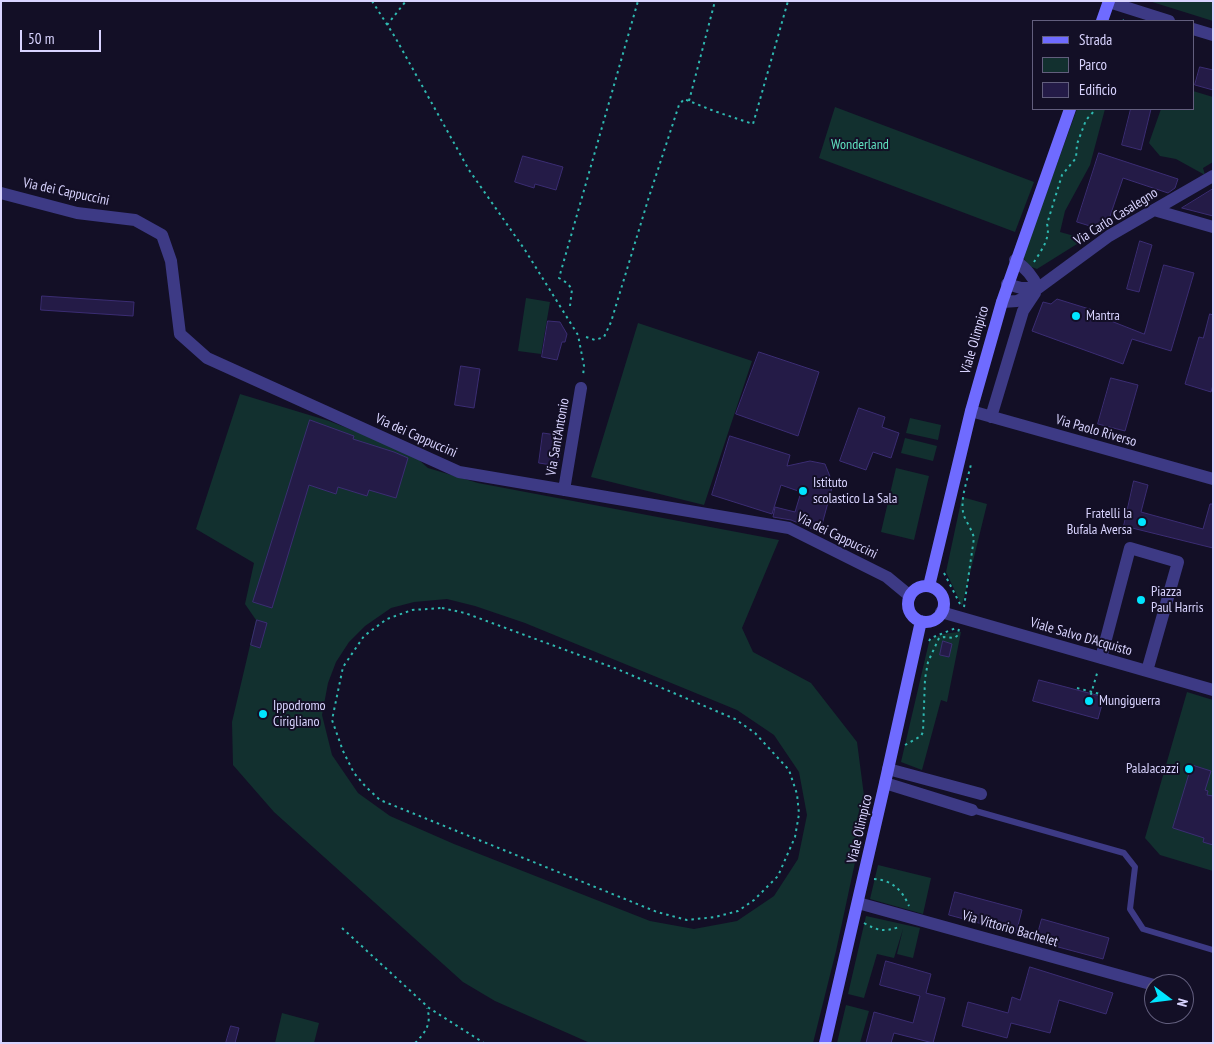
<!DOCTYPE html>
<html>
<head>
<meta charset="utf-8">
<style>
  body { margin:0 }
  #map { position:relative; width:1214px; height:1044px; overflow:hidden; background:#130f26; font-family:"PT Sans Narrow",sans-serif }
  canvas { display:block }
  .frame { position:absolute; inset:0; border:2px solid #d9d4ff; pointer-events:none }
  .legend { position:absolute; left:1032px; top:20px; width:162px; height:90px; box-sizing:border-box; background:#130f26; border:1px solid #625e7d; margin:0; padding:6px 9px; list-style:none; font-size:15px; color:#d9d4ff }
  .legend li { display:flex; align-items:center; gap:10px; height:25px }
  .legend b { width:25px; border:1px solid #625e7d }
  .north { position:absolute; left:1144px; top:974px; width:50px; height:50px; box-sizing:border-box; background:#130f26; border:1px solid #625e7d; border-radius:50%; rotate:105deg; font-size:14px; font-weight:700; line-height:20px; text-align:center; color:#d9d4ff }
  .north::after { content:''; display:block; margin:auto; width:18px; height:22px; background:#00e5ff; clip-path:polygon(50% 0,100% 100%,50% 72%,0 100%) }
  .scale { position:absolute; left:20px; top:30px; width:81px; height:22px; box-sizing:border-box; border:2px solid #d9d4ff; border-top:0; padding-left:6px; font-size:15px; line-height:18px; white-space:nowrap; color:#d9d4ff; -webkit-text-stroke:4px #130f26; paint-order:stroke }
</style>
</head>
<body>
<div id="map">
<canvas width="1214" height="1044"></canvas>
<div class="frame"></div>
<ul class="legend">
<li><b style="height:6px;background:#6f6bff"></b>Strada</li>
<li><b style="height:14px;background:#12302f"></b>Parco</li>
<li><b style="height:14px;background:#241b47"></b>Edificio</li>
</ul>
<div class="north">N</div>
<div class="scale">50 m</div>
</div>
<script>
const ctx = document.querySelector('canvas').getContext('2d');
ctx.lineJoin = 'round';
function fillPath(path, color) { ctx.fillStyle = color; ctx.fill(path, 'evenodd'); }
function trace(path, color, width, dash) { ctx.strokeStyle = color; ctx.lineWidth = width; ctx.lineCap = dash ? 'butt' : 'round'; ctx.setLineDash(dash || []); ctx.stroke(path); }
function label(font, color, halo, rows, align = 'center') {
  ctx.font = font + ' "PT Sans Narrow",sans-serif'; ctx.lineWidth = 4; ctx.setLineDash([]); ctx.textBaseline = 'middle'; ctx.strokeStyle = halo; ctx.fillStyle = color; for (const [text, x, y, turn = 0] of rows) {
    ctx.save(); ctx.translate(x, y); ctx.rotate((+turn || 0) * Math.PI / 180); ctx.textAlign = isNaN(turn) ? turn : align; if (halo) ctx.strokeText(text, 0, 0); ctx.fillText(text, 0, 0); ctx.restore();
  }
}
fillPath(new Path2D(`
  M1149,1H1213V21Z
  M1193,91L1213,97V162L1203,168L1205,175L1176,159L1160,156L1149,143L1161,109H1193Z
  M835,107L1034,182L1015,232L819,158Z
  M1077,109H1105L1090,165L1065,211L1060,232L1085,239L1037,269L1029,266L1023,257Z
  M526,298L550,302L541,354L518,351Z
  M638,323L752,361L704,505L591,477Z
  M240,394L329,421L411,453L428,468L478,483L779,540L742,628L753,652L811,683L857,742L866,811L836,951L813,1043H590L495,1001L463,982L274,812L233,765L232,722L256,620L245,604L254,563L196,529ZM447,599L475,606L525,623L737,710L774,735L799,772L807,815L798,859L774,896L737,921L694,929L650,921L454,844L390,816L358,793L332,755L322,715L328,683L336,662L349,642L365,626L391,608L414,602Z
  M910,418L941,425L938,440L906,433Z
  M905,438L937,446L933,461L901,453Z
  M896,468L929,476L914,540L881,532Z
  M962,497L987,504L962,606L946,572Z
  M961,632L947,702L941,700L922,770L901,762L929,642C938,633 949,633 961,632Z
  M1187,692L1213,700V871L1160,855L1145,838Z
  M878,865L931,878L923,914L870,899Z
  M866,916L920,928L913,958L897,954L903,929L894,958L877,954L864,998L848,994Z
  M846,1005L869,1011L860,1043H837Z
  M282,1013L319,1023L314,1043H275Z`), '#12302f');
const building = new Path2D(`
  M1200,67L1213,70V90L1195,85Z
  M1131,109H1151L1141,150L1122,145Z
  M1099,153L1178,179L1175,188L1168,193L1123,178L1106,228L1103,230L1077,222Z
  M523,156L563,167L556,190L535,184L534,188L515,182Z
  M1213,189V216L1182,208Z
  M1140,241L1152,245L1139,292L1127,289Z
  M1164,265L1194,273L1171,351L1132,339L1123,364L1032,331L1043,302L1051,304L1057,299L1112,316L1111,321L1144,334Z
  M42,296L134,302L133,316L41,310Z
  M1210,314L1213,315V385L1211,392L1185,384L1199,337L1203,338Z
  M548,321L560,322L567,334L565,342H562L557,360L542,357Z
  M759,352L819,372L798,436L736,414Z
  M461,366L480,369L474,408L455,405Z
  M1111,378L1138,385L1125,431L1098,424Z
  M859,408L885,417L882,427L899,433L891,458L873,452L866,470L840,461Z
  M310,420L354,436L353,439L394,452L408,458L396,498L369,490L367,496L338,487L336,494L309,485L272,608L253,602Z
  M543,433L563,436L558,466L539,463Z
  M730,436L790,455L787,466L810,461L825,464L833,484L820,532L791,520L773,517L775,507L795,512L801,492L781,485L772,514L712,495Z
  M1134,481L1148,485L1141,512L1203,529L1210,504H1213V548L1124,526Z
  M257,620L267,623L260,648L251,645Z
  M943,641L952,644L949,657L940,655Z
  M1039,680L1104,697L1098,719L1033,701Z
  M1192,765L1211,771L1205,790L1208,791L1207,795L1213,796V845L1203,842L1204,838L1173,828Z
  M955,892L1022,910L1016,933L949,915Z
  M1042,919L1109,938L1103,959L1036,941Z
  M886,961L931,974L926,993L945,998L933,1043L894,1033L891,1043H866L874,1012L913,1023L920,996L880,985Z
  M1030,967L1113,993L1106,1014L1059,1000L1050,1033L1011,1023L1007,1038L962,1026L968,1002L1008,1013L1012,997L1020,1000Z
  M231,1026L239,1028L235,1043H226Z`);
fillPath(building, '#241b47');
trace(building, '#3b2d73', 1);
trace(new Path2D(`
  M372,1L395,37L469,170L525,250L578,335L584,366L583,376
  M1123,21L1124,20
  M387,25L406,1
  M689,101L715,1
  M1034,262C1041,251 1051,238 1047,224L1062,175L1076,158L1077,144L1086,120L1096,109
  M570,306L572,289L567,283L559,278L638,1
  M586,337L595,340L604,337L611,322L648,200L679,105L684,99L714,111L753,124L788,1
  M944,573L960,604
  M964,607L974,538C972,530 967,523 964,516C959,500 968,479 971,464
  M442,608L465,613L617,669L735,719L755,733L789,770L797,794L799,814L795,837L778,876L754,900L738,911L715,917L687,920L657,912L380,800L366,787L354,773L343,751L332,720L343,667L364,636L387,619L412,610Z
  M929,641L931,638L956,628
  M1077,688L1100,694
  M1089,701L1098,670
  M905,745L921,736L923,732L925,679L928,662L939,638L944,637L954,638L957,636L959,629
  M874,879C892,880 902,890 909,906
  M864,923C878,931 884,932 899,927
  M342,928L429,1008L484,1043
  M415,1043C426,1032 432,1023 427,1008`), '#2fb8b0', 2, [2.5, 4]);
trace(new Path2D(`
  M972,810L1124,853L1135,867L1130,909L1143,929L1213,950`), '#3d3a85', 6);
trace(new Path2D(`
  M1,193L77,213L135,220L162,235L171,261L180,334L207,358L459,472L789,528L887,577L910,596
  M1154,210L1213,227
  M1015,260C1026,269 1033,276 1038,288
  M1007,284L1021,288H1038
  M1002,302L1017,301L1026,297L1109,236L1213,176
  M971,411L1213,479
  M991,417L1023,311L1035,293
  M564,490L581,388
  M941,612L1213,690
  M1101,658L1130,548L1178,562L1147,671
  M888,769L981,794
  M885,783L972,810
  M858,903L1154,985
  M1184,993L1187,994`), '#3d3a85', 12);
trace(new Path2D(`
  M1109,2L1169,21
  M1193,29L1213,35`), '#3d3a85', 12);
trace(new Path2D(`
  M1102,21L1109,1
  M929,586L971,411L1002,302L1070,109
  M908 604a18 18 0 1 1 36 0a18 18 0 1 1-36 0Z
  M825,1043L885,783L921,621`), '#6f6bff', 12);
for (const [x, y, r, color] of [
  [1076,316,5,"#00e5ff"],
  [803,491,5,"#00e5ff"],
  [1142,522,5,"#00e5ff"],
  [1141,600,5,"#00e5ff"],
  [1089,701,5,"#00e5ff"],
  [263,714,5,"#00e5ff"],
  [1189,769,5,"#00e5ff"]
]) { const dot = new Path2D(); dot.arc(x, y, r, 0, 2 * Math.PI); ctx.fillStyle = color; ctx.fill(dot); trace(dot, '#130f26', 2); }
label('14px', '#5fe0c0', '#130f26', [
  ["Wonderland",860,145]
]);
label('14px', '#d9d4ff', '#130f26', [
  ["Via dei Cappuccini",66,192,12],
  ["Via Carlo Casalegno",1116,217,-32],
  ["Viale Olimpico",975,340,-74],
  ["Via Paolo Riverso",1096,431,16],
  ["Via dei Cappuccini",416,436,24],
  ["Via Sant'Antonio",558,437,-80],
  ["Via dei Cappuccini",837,536,26],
  ["Viale Salvo D'Acquisto",1081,637,16],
  ["Viale Olimpico",860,829,-77],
  ["Via Vittorio Bachelet",1010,929,16]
]);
label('14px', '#d9d4ff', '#130f26', [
  ["Mantra",1086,316],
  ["Istituto",813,483],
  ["scolastico La Sala",813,499],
  ["Fratelli la",1132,514,"right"],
  ["Bufala Aversa",1132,530,"right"],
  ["Piazza",1151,592],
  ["Paul Harris",1151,608],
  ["Mungiguerra",1099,701],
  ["Ippodromo",273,706],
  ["Cirigliano",273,722],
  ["PalaJacazzi",1179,769,"right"]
], 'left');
</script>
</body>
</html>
